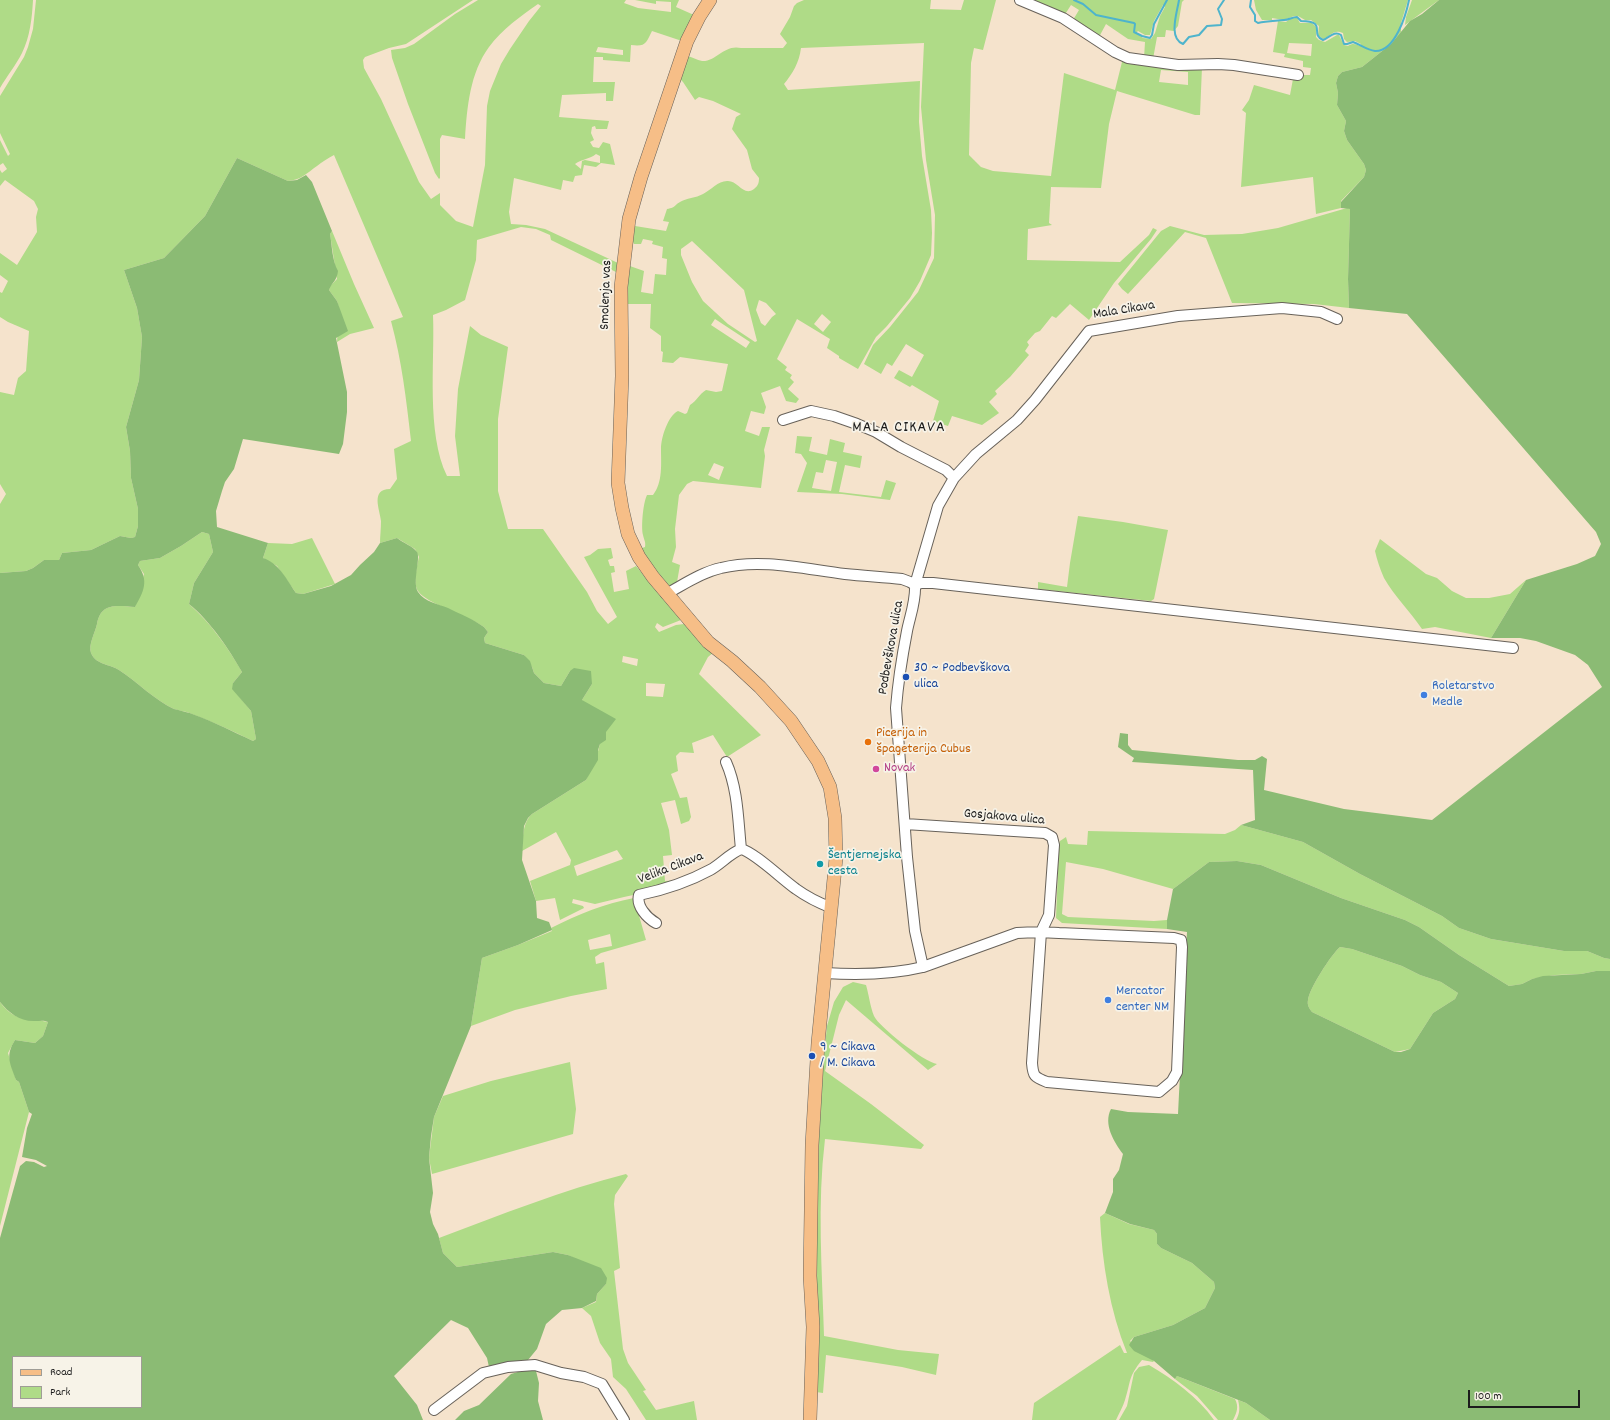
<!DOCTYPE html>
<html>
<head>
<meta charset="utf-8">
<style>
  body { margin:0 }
  #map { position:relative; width:1610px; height:1420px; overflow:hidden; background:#f5e3cc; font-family:Dekko,sans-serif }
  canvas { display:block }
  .legend { position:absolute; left:12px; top:1356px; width:130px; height:52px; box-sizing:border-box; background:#f7f3e8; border:1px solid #9f9d96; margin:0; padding:5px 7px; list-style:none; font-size:12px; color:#1c1c1c }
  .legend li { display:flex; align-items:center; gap:8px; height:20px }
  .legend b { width:20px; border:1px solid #9f9d96 }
  .scale { position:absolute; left:1468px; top:1390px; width:112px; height:18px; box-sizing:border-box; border:2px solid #1c1c1c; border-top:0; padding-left:5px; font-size:12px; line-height:14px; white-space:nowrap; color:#1c1c1c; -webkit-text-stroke:3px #f7f3e8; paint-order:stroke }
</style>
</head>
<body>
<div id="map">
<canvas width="1610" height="1420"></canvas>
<ul class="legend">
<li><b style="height:5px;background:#f6be87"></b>Road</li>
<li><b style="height:11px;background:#afdb87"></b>Park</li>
</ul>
<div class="scale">100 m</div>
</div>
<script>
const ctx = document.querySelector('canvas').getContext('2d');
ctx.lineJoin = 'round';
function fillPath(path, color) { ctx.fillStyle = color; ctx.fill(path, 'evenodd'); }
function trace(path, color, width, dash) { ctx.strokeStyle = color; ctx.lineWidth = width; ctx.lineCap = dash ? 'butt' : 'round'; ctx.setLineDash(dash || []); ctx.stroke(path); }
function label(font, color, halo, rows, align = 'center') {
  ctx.font = font + ' Dekko,sans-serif'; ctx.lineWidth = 3.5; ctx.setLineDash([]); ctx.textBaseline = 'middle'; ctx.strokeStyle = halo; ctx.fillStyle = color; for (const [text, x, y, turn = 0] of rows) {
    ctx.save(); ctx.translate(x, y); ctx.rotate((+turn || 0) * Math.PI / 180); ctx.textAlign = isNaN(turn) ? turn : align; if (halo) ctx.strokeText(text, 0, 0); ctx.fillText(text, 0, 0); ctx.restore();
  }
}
fillPath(new Path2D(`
  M0,0H33C32,18 30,37 22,53C16,65 7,76 0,88Z
  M36,0H473L406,44L389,48L365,57L363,60L364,68L381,99L419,182L431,199L440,193V205L456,221L473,227L485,165L487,106L490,91L501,64L510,49L529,21L541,6L538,4C521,16 502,29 489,47C470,73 467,107 465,139L442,135L440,139V178L439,179L435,173L408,104L392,58L391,50L405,48L414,44L455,14L478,0H626L624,3L638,8L671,12V2L656,1V4L635,0H679L676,7L694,15L682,41L652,31C646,43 646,47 631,45L630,62L603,60V57H594L593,82H615L613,101H606V93L562,95L559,117L609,121L607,129H596L595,126L592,127L591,133L594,140L590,142L593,147L599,148L603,142L610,144L615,165L601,163L596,167L584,165L582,175L575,176L573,182L563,180L561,190L514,178L509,212L511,224L526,225L545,229L618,263L616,272L551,240L550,235L536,229L521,227L477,240L476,260L465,300L446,310L433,315C435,363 426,432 447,476H460L455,436L458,389L470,326L481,335L508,347L498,419V491L508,529H543L587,592L597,611L608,624L617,617L584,557L590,555L598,549L611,548L613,558L608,560L610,566H614L615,572L611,573L614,592L629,589L626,571L636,566L681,620L663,627L657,623L655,627L659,632L676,625L684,624L714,652L708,657L699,674L761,735L727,757L713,735L692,743L694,753L680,752L676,756L678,771L671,774L680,798L687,797L691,817L689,821L681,824L675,800L661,803L669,830L672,855L663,856L665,881L684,880L661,889L624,897L595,904L573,899L572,903L583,906L584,908L560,920L555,898L536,901L530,881L570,865L571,860L556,832L522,851C523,839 522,823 532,814L586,780L597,755L600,744L582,700L592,684L570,671L561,686L544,683L534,673L532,667L524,655L485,643L484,638L488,632L484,627C469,616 425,603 418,591C413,584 417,565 419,557L415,549L397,538L380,543C380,536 381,529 381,521C380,510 370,489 390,489L397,479L394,449L411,441C406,398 402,362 391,321L403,317L334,155C328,158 322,162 317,166C307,173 301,180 288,181L237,158L205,216L164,258L124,270L137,308L142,337L139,380L126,427L130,451L131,478L138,509V526L135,537L131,538L120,536L91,550L62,553L59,560H44L33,568L26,571L0,573V504L6,494L0,484V392L14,395L18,378L26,371L29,331L8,322L0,317V292L2,293L8,281L0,275V253L17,265L37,232L36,217L38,209L34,201L5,180L0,186V170L2,173L7,169L3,163L0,165V140L8,156L10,154L0,133V96L24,57L28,47L33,29ZM598,47L623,50V55L596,52ZM596,154L600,156V163L585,160L582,161L581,169L575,164C582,159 590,159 596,154ZM623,656L638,659L637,666L622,662ZM646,683L665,684L663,697L646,696ZM617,850L623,859L577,876L574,866Z
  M804,0H931L930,9L961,10L964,0H996L983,50L974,48L971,63L969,155L981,167L993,171L1051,176L1064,73L1115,90L1123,58L1202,67L1200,115H1195L1117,91L1109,124L1101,188L1051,187L1049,223L1052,225L1028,229L1027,260L1120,262L1149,235L1153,228L1157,230L1151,239L1114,283L1089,320L1070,304L1056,318L1052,316L1040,331L1035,333L1027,342L1029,345L1025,351L1029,355L1010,377L995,391L997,394L989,402L999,413L982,425L952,416L948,426L933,421L939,401L912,385L910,387L894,378L899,370L912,377L924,355L906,344L892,366L887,363L881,374L864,364L873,345L890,327L918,292L934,258L935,215L926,160L921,107L924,43L801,48C799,63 793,73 784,84L788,90L920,81L919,122L922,156L931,210L932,233L931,255L920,281L910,298L887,326L876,337L858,369L839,358V356L827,348L830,339L797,319L777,359L787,367L785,370L792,375L790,378L794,382L788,389L799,399L796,403L786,401L780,386L761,393L766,407L764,414L751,411L745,431L759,436L762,427H770L764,450L765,456L761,488L693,481L687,484L679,495L675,529L676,547L672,562L680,565L677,582L672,586L665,584L639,549L645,547C646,542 644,540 643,535C641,527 643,503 647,495H653C663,482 661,464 661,449C661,437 668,416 678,411L685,414L687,413L690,405C697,401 699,394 706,390L716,392L722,391L728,364L680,357L673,363L662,362L663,352L661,351V336L650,328L651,304H626L627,265L644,271L641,292L653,294L655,274L666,275L667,259L662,258L663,247L652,244L653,241L643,239L641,244H634C631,237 631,232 635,226L666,231L669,222L663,221L667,209C677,207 673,206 680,202C686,198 696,198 703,194C711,190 718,181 727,181C738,180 743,197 754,189C758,186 759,183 759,178L752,169L747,150L732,129L736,117L741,114L713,101L699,97L695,100L683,82L679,78L687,56C692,57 697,60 702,61C716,62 724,44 741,48H783L787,43L780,34L790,17L794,6L797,3ZM1161,70L1188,72V85L1159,82ZM692,241L744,290L757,341L755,342L728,324L703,301L692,282L681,255V249ZM759,300L766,303L776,314L772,317L765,326L761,323L756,310ZM822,314L831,322L823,332L814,324ZM715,319L750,342L746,348L711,325ZM714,463L724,467L719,480L708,475Z
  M1028,0H1184L1182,2L1178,26L1174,31L1166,30L1165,37H1157L1153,59L1144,58L1145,42L1128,39L1106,24L1099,37L1073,20L1079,10L1071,5L1064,16ZM1163,5L1165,7L1160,16L1155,33L1151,39L1143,38L1136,33L1138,31L1145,35H1150L1154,21Z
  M1254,0H1408L1401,23V32L1391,44L1362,67L1342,72L1338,76L1336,83L1338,93L1337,105L1346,121L1344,131L1347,140L1364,164L1366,170L1364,177L1341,201V208L1316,214L1313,177L1241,187L1246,113L1242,110L1249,100L1254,85L1290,95L1293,79H1302L1303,75H1310L1311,68L1303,67V61L1284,57L1285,54L1273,52L1278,21L1286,22L1291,18H1297L1300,23H1312L1316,27V37L1319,40L1325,42L1337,35H1339L1344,45L1348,46C1353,43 1355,44 1360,46L1361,44L1355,41L1347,42L1344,39L1343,33C1333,29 1331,36 1323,39L1318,35L1319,26L1311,20H1305L1298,16H1294L1284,20L1272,18V20H1262L1256,10ZM1289,43L1312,44L1311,56L1287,53Z
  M1412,0H1439L1405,25L1406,17Z
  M1347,208L1350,209L1348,279L1349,308L1314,304L1232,303L1206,238L1185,232L1128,294L1122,289L1118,284L1161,231L1170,226L1204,235L1242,234L1278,228Z
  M332,231L354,284L374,328L350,334L337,342L339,308L337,301L329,290L330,286L337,279L330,234Z
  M797,436L812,437L809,451L827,455L830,439L845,443L843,452L862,456L860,468L845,465L839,492L881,497L886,480L896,483L890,500L842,494L797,492L807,463L801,454L795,453ZM826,460L837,462L831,491L812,488L816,472L823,473Z
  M1078,516L1123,522L1168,530L1154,599L1151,601L1038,589V582L1067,587L1070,563Z
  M202,532L209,534L213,552L194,583L189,604C210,622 229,649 242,672L233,683L237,694L251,711L256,739L253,741C233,731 213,722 192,714C186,711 180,711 174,709C156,701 136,681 119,670C110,664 96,665 91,653C88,645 95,633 97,624C101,602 117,606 135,607L144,574L138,565L140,561L160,558L181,546Z
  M312,538L335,584L303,594L296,593L277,566L263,558L268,543L292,544Z
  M1380,539L1426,574L1437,578L1452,591L1466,598H1489L1510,594L1526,580L1491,638L1435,627L1422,629C1410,611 1394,596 1384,578C1380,569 1377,560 1375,551Z
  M1241,825L1303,842L1360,874L1442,916L1459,928L1491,939L1564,951H1587L1604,958L1610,959V971H1596L1581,974L1555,975L1532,979L1522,984L1509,986L1459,955L1419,927L1405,920L1341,898L1261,865L1237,861L1209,862L1173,889L1103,869L1066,862L1062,914L1068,917L1154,921L1167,920V929L1062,923L1056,918L1059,845L1060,841L1066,837L1068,844L1087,845L1088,831L1225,834L1235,830Z
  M634,898L646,940L601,953L595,957L596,964L604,962L607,989L571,996L515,1010L471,1026L482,958L518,945L552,931L551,928C579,914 603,904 634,898ZM610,934L612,946L590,950L588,940Z
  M1340,947L1352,949L1402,966L1420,975L1441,982L1458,993L1455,999L1433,1013L1410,1049L1395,1052L1312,1012C1309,1008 1307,1005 1308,1000C1309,989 1331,955 1340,947Z
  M853,982L866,985C869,995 870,1006 874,1016C879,1027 924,1062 937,1064L928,1070L846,1000L839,1015L825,1071L871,1104L924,1145L921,1149L825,1139C817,1204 822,1270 824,1336L898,1350L939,1354L936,1375L902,1367L826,1355L823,1393L816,1392L813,1229L823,1066L827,1026L834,1002L843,987Z
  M0,1002C16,1023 26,1017 48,1022L43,1036L35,1043L15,1040L8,1053L16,1080L19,1082L29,1112L0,1226Z
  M570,1062L576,1109L573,1134L432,1174L429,1158L434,1117L443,1096L491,1081Z
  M626,1174L628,1176L615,1195L614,1204L620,1268L614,1271L623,1349L628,1363L646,1390L643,1391L656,1410L694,1401L697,1420H646L626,1389L613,1377L611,1359L600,1343L591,1316L582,1308L596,1302L597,1294L606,1284L580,1261L568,1255L553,1252L457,1267L443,1253L439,1238C501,1215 562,1190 626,1174Z
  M1105,1213L1129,1224L1154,1230L1157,1234V1244L1161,1248L1192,1263L1214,1282L1215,1288L1205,1308L1173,1325L1134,1337L1130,1341L1154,1361L1153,1362L1142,1360C1128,1377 1131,1381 1125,1400C1123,1407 1119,1413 1116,1420H1032L1034,1403L1120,1345L1124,1353H1127C1110,1311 1102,1263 1100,1217Z
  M1149,1365C1173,1379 1198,1397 1214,1420H1119L1127,1406L1134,1373L1139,1367Z
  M1177,1376L1235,1399C1239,1407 1237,1412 1233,1420H1218L1197,1396L1175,1379Z
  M1238,1400L1246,1403L1270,1420H1236C1240,1413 1240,1408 1238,1400Z`), '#afdb87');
fillPath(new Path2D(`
  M1439,0H1610V959L1604,958L1587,951H1564L1491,939L1459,928L1442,916L1360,874L1303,842L1241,825L1255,820L1253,770L1132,762L1134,758L1118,747L1120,733L1128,734V745L1132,750L1238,760H1255L1262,756L1267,759L1264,790L1344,809L1432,820L1602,687L1588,665L1575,655L1536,641L1520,638H1491L1526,580L1577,564L1595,556L1601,544L1596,532L1407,314L1349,308L1348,279L1350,209L1341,208V202L1364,177L1366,170L1364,164L1347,140L1344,131L1346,121L1337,105L1338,93L1336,83L1338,76L1342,72L1362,67L1391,44L1410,21L1422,14Z
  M237,158L288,181L297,180L306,175L312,182L332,231L330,234C332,245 332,261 338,271C337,281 332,282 329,290L337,301L348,331L336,338L347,392V412L343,444L339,454L243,439L234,469L225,482L222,491L216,511L217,527L268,543L263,558C279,563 287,580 296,593L303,594L331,586L351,575L360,565L374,552L380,543L397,538C403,543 413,546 417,552C421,558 412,582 418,592C425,602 438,604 448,608C460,614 473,619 484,627L488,632L484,638L485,643L524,655L530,661L534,673L544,683L561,686L570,671L574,668L591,671L592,684L582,700L616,719L606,732V740L600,744L598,750V760L586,780L532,814L528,818L524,826L522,860L536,901L537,918L549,922L552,930L518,945L482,958L471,1026L434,1117L431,1136L429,1158L433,1193L430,1212L433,1224L438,1234L443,1253L457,1267L553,1252L568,1255L601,1268L607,1278L606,1284L597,1294L596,1301L582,1308L562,1310L546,1324L537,1349L528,1360L489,1367L487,1358L468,1328L451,1320L394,1376L417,1405L423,1420H0V1238L20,1166L26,1161L34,1162L44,1167L47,1166L36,1160L22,1157L27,1128L32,1114L29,1112L19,1082L16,1080C10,1063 5,1056 15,1040L35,1043L43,1036L48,1022C44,1020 40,1021 36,1021C20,1022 9,1013 0,1002V573L26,571L33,568L44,560H59L62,553L91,550L120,536L131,538L135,537L138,526V509L131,478L130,451L126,427L139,380L142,337L137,308L124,270L164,258L205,216ZM202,532L209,534L213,552L194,583L189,604C210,621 229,649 242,672L233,683L232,689L251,711L256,739L253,741C234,732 214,722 195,715C188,712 181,711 174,709C156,701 136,681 119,670C110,664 96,665 91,653C88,645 95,633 97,624C101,602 117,606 135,607C144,591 149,581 138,565L140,561L160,558L181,546ZM13,1357H141V1407H13Z
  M1237,861L1261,865L1341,898L1405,920L1419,927L1459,955L1509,986L1522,984L1532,979L1543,976L1581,974L1596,971H1610V1420H1270L1246,1403L1177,1376L1175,1379L1154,1361L1134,1351L1129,1345L1134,1337L1173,1325L1205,1308L1215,1288L1214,1282L1192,1263L1161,1248L1157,1244V1234L1154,1230L1130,1224L1105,1213L1113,1192V1179L1119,1170L1123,1154C1114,1142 1103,1124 1111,1109L1128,1112L1178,1114L1187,932L1167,929V920L1173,889L1209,862ZM1340,947L1352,949L1402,966L1420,975L1441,982L1458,993L1455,999L1433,1013L1410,1049L1401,1052H1395L1312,1012C1309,1008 1307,1005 1308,1000C1309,989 1331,955 1340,947Z
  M528,1369L536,1371L539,1383L538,1401L543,1420H455L464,1411L479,1405L511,1374Z`), '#8bbb74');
trace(new Path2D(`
  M1074,0L1083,4L1096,15L1134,23L1135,24L1134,32L1142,36L1150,38L1152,35L1154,24L1167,0
  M1179,0C1177,13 1168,38 1183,44L1189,37L1199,35L1207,26L1221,25L1222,19L1218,9L1224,0
  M1251,0L1250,7L1255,15V21L1258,23C1267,21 1275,21 1284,20C1289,20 1292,17 1297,17L1301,21C1328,21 1309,34 1323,40C1329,38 1334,30 1341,35L1344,44H1347L1353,42C1361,45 1367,50 1375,51C1395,52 1406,15 1409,0`), '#4eb4cc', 2);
const minor = new Path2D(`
  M1020,0L1063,18L1115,52L1128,58L1178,65L1218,64L1234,65L1298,75
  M783,420L811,411L834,416L857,424L876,432L901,447L946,470L954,478
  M915,585L921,583H933L1513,648
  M915,585L938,506L954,478L976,454L1017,420L1035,400L1089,331L1178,316L1282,308L1321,312L1337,319
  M666,594C683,585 702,572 721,568C761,558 804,569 845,574C864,576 883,577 902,579L910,582L915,585C916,601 910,616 907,631C902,657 898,682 896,708L907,857L915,931L923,967C890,975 858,975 825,973
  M726,762C738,789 738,820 741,849
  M905,824L1045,833L1052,837L1054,845L1049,915L1041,932L1032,1063C1033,1076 1034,1077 1047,1082L1159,1092L1172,1081L1177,1072L1182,947L1181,940L1174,938L1059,933C1045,932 1031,932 1017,933L923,967
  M656,923C647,918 636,906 639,895C663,890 688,882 710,870C721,864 729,854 741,849C754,852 783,880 796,889C807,897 819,903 832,908
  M434,1410L483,1373L508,1367L535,1365L561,1373L584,1377L602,1384L624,1420`);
const major = new Path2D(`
  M710,0L699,17L687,41L641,177L629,219L621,287L622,376L618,483L622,508L628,534L639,557L653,577L708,642L732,661L760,687L791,721L818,761L830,787L835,818L836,858L818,1043L812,1145L810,1276L813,1327L810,1420`);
trace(minor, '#68625a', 12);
trace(major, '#68625a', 14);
trace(minor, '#fff', 10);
trace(major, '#f6be87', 13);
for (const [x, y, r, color] of [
  [906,677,4,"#1a4fb4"],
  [1424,695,4,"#3f7fe0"],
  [868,742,4,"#e8710a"],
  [876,769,4,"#d1479c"],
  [820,864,4,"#0f9aa8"],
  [1108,1000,4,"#3f7fe0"],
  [812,1056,4,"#1a4fb4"]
]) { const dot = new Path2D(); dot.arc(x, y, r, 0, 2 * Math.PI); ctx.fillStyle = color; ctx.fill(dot); trace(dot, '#f7f3e8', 1.5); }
label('14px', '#1c1c1c', '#f7f3e8', [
  ["Smolenja vas",607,295,-88],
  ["Mala Cikava",1124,311,-9],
  ["Podbevškova ulica",892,648,-80],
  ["Gosjakova ulica",1004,818,5],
  ["Velika Cikava",671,869,-21]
]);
label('14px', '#164399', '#f7f3e8', [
  ["30 ~ Podbevškova",914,669],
  ["ulica",914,685],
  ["9 ~ Cikava",820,1048],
  ["/ M. Cikava",820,1064]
], 'left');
label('14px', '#366cbe', '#f7f3e8', [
  ["Roletarstvo",1432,687],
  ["Medle",1432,703],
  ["Mercator",1116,992],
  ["center NM",1116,1008]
], 'left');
label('14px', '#c56008', '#f7f3e8', [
  ["Picerija in",876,734],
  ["špageterija Cubus",876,750]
], 'left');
label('14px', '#b23c85', '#f7f3e8', [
  ["Novak",884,769]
], 'left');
label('14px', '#0d838f', '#f7f3e8', [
  ["Šentjernejska",828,856],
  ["cesta",828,872]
], 'left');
ctx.letterSpacing = '1px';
label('16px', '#1c1c1c', '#f7f3e8', [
  ["MALA CIKAVA",899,429]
]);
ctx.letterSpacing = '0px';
</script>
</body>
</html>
